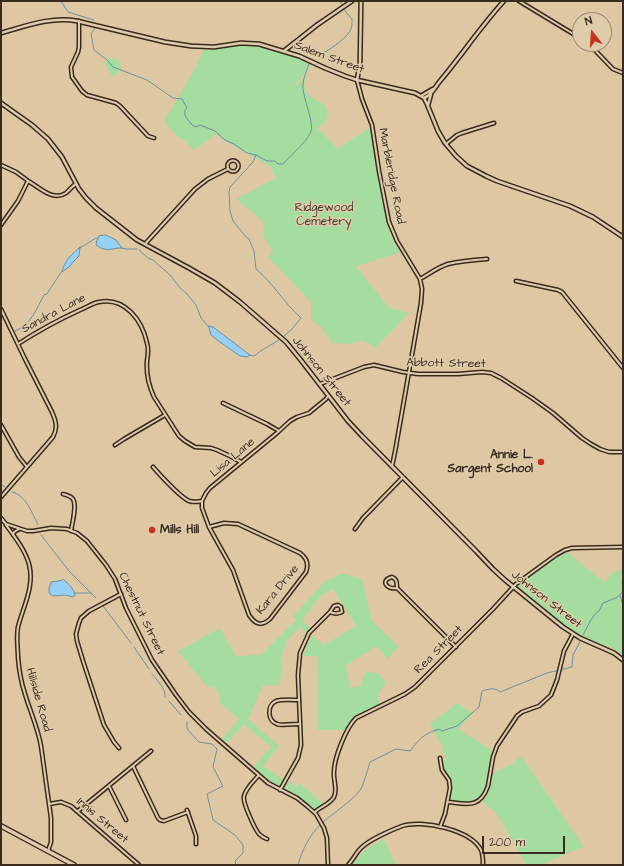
<!DOCTYPE html>
<html>
<head>
<meta charset="utf-8">
<style>
  body { margin:0 }
  #map { position:relative; width:624px; height:866px; overflow:hidden; background:#dec8a4; font-family:"Architects Daughter",sans-serif }
  canvas { display:block }
  .frame { position:absolute; inset:0; border:2px solid #3b2a1e; pointer-events:none }
  .north { position:absolute; left:572px; top:12px; width:40px; height:40px; box-sizing:border-box; background:#dfccaa; border:1px solid #9d8b72; border-radius:50%; rotate:343deg; font-size:11px; font-weight:700; line-height:16px; text-align:center; color:#3b2a1e }
  .north::after { content:''; display:block; margin:auto; width:14px; height:18px; background:#c8321e; clip-path:polygon(50% 0,100% 100%,50% 72%,0 100%) }
  .scale { position:absolute; left:482px; top:836px; width:83px; height:18px; box-sizing:border-box; border:2px solid #3b2a1e; border-top:0; padding-left:5px; font-size:12px; line-height:14px; white-space:nowrap; color:#3b2a1e; -webkit-text-stroke:3px #dfccaa; paint-order:stroke }
</style>
</head>
<body>
<div id="map">
<canvas width="624" height="866"></canvas>
<div class="frame"></div>
<div class="north">N</div>
<div class="scale">200 m</div>
</div>
<script>
const ctx = document.querySelector('canvas').getContext('2d');
ctx.lineJoin = 'round';
function fillPath(path, color) { ctx.fillStyle = color; ctx.fill(path, 'evenodd'); }
function trace(path, color, width, dash) { ctx.strokeStyle = color; ctx.lineWidth = width; ctx.lineCap = dash ? 'butt' : 'round'; ctx.setLineDash(dash || []); ctx.stroke(path); }
function label(font, color, halo, rows, align = 'center') {
  ctx.font = font + ' "Architects Daughter",sans-serif'; ctx.lineWidth = 3; ctx.setLineDash([]); ctx.textBaseline = 'middle'; ctx.strokeStyle = halo; ctx.fillStyle = color; for (const [text, x, y, turn = 0] of rows) {
    ctx.save(); ctx.translate(x, y); ctx.rotate((+turn || 0) * Math.PI / 180); ctx.textAlign = isNaN(turn) ? turn : align; if (halo) ctx.strokeText(text, 0, 0); ctx.fillText(text, 0, 0); ctx.restore();
  }
}
fillPath(new Path2D(`
  M241,45C265,46 289,55 312,62C310,66 307,71 305,74C300,79 296,81 295,87L297,86L307,73L304,84L306,92L314,99L324,105L328,111C327,121 325,124 316,128L318,129L338,149L370,127L386,218L390,234L401,252L356,266L388,307L409,313L375,348L363,340L349,344L332,343L323,329L311,319V302L268,257L273,251L264,238L263,222L261,219L236,199L276,178L272,171L273,168L223,140L217,134L194,150L184,140L178,137L171,130L168,126L165,119L196,67L204,50Z
  M109,58L118,60L121,68L117,75L112,76L108,70L105,62Z
  M566,551L605,583L611,573L623,569V656L614,649L577,635L563,626L517,588V584Z
  M341,573L362,579L372,621L399,647L387,659L377,646L346,665L350,688L360,686L366,671L379,674L386,683C379,692 376,693 380,704C364,712 354,714 345,730H318L317,656H303L308,643L312,636L324,645L356,626L333,589L321,596L304,617V623L312,629L308,634L300,627L287,640L281,659L282,672L279,685H263L248,719L279,746L263,766L284,780L279,789L252,768L271,747L244,724L227,743L221,738L224,737L239,719L220,703L219,694L213,686L208,688L178,651L220,628L227,641L236,656L259,655L263,653L296,620L293,616L325,581L336,577Z
  M457,703L473,713L458,729L493,751C492,758 490,766 489,773C486,787 483,803 466,803C460,802 455,802 450,799L452,786L451,781L443,766C444,760 448,756 441,752L444,749L430,724L451,708Z
  M521,756L584,847L580,848L541,865H526L497,814L482,801L488,793L492,774L512,764L516,760Z
  M285,780L296,787L299,783L325,805L315,812L302,801L280,790Z
  M384,839L395,864L414,865H352L365,850Z`), '#a5dc9f');
const water = new Path2D(`
  M106,235L116,240L122,248C110,248 107,253 96,245L97,240L99,236Z
  M80,247L79,256L74,261L69,267L62,272C64,261 72,254 80,247Z
  M209,326L213,327L250,355L247,357L240,356L220,342L211,335Z
  M64,580C70,585 73,588 75,595L73,597L65,595L53,596L49,593V588L51,582L58,581Z`);
fillPath(water, '#94d1f5');
trace(water, '#708e9f', 1);
trace(new Path2D(`
  M61,1L68,12L94,20
  M95,28L91,34L94,50L107,60L113,67L147,80L173,98L182,99L187,108L185,110V116L192,125L196,127L200,125L215,131L225,140L234,144L247,153L256,155L267,161H275L278,164H283C291,155 304,144 310,134C316,124 302,98 303,85C303,78 307,71 309,64
  M323,53C330,50 349,36 351,29C352,27 352,22 352,19L346,12L340,1
  M256,155L253,162L230,187L229,192L230,211L233,221L246,237L249,239L254,251L256,269C273,283 284,303 301,318L292,329L284,336
  M80,248L96,238L98,239
  M121,248L127,249H137
  M139,250L147,257
  M148,258L153,260L171,276L180,288L187,294L196,305L201,318L209,327
  M15,331C32,324 36,309 44,295L47,294L50,289L62,271
  M249,355L254,356C261,350 271,345 279,340
  M1,484L5,487
  M12,492C26,495 32,513 38,525
  M41,535L69,571L96,598
  M623,581H622L623,588
  M74,593H91
  M620,596L623,605
  M103,606L131,643
  M583,635C588,627 591,616 599,611L603,603L618,597L623,591
  M134,647L149,669
  M152,674C157,681 166,688 165,697
  M169,701L181,715
  M187,722V729L199,742L212,744L217,749L213,767L223,786L207,794L213,820L235,835L243,845V853L236,860L235,865
  M323,822C335,812 352,801 361,789C364,783 368,768 370,762L396,749L410,751C420,738 424,734 439,729L442,731L457,726L479,707L482,691C489,689 495,687 500,692L547,673L572,667L573,655L580,642
  M298,865C302,850 309,836 320,825`), '#708e9f', 1);
const minor = new Path2D(`
  M519,1L580,38
  M79,21V47L78,52L71,67L72,77L82,91L87,95L116,103L120,106L148,136L154,138
  M589,44L613,69L623,73
  M357,80L362,99L372,125L379,171L389,222L397,241L420,279L422,289L421,303L395,452L392,466
  M446,144L457,135L462,133L494,123
  M227.5 166a5.5 5.5 0 1 1 11 0a5.5 5.5 0 1 1-11 0Z
  M1,165L16,172L27,180
  M1,225L18,201L28,181C39,187 53,202 66,193C70,190 72,186 76,184
  M145,244L195,189L208,179L228,169
  M420,279C429,274 438,267 448,264C461,261 474,260 487,259
  M516,281L558,290L562,292L623,368
  M1,309L25,359L52,412C56,421 58,428 53,437L1,497
  M18,344C38,331 58,320 80,310C86,308 92,303 99,302C125,297 142,320 147,343C149,349 148,355 147,361C146,374 149,386 154,397L179,436L185,441L195,447L211,448L217,450L230,456L241,462
  M320,384L364,367L374,365L403,372L418,374H458L482,372L491,373L501,378L532,398L553,413L582,438L591,444L600,449L609,452H623
  M223,403L267,424L279,431
  M1,425L19,457L27,467
  M115,445L124,439L165,415
  M153,467C161,476 179,496 189,501C193,502 198,502 202,501L206,493L210,488L277,433L290,421L297,417L309,413L326,399L328,396
  M63,494C66,495 70,496 72,498C78,503 72,523 71,531
  M202,501V508L209,527L224,523L238,524L300,553C307,558 309,564 306,572L270,619C261,627 255,624 249,615L233,570L209,527
  M1,518L6,524L27,531H33L51,528L67,529L77,533L87,541L106,565L115,579L126,608L152,660L176,695L189,712L206,729L268,783L297,798L307,806L316,814L324,828L327,838L328,865
  M6,525C15,537 25,550 29,564C35,586 23,607 18,627C16,637 18,648 18,657C19,670 21,682 25,694C30,711 38,728 41,746L51,818V842L48,851
  M355,529L363,518L402,478
  M13,535L14,532L19,529
  M397,588C386,590 380,580 392,577C397,579 397,583 397,588L456,647
  M299,700C292,700 283,699 276,701C267,705 267,721 277,724C281,726 294,724 299,724
  M119,748L114,742L104,725L83,661L77,641L76,634L79,623L81,618L89,611L121,594
  M440,758L442,770L449,780L450,788L445,814L440,827
  M133,766L158,818L160,820L164,821L188,812
  M258,776C253,782 246,788 244,796C242,802 255,829 259,834C262,837 264,838 267,839
  M109,786L126,820
  M280,790L298,758L301,745L298,675L300,653L309,633L330,612L334,606L338,605L341,607L342,612C337,614 335,614 330,612
  M448,802C467,804 480,809 488,786L493,757L497,746L517,716L522,712L539,706L551,695L557,680L564,651L573,634
  M49,804L61,802L71,806L139,865
  M187,810L196,836V844
  M78,811L151,751
  M315,812C320,807 330,804 334,797C338,789 333,780 334,772C334,758 346,728 356,718L405,694L415,687L493,609L516,584L556,555L565,550L572,548L623,547
  M348,865C353,860 356,853 361,848C369,840 391,830 402,826C422,819 471,830 481,850C483,854 483,860 483,865`);
const tertiary = new Path2D(`
  M1,33C26,26 52,16 77,21L165,42L191,46L214,47L241,43L259,44L299,56L325,68L345,76L357,80L415,93L424,98L427,104L438,131L445,143L456,156L467,166L486,176L497,181L570,206L593,217L623,237
  M284,51L317,25L352,1
  M357,80L360,63L361,1
  M421,96L433,89
  M424,98C432,95 435,87 440,81C462,55 481,26 504,1
  M1,103L32,125L48,139L62,157L79,189L86,198L96,208L137,240L189,268L215,283L240,302L286,342L300,359L348,421L362,436L476,551L493,569L505,580L563,627L580,638L614,653L623,660
  M428,105L431,94`);
const trunk = new Path2D(`
  M1,826L74,865`);
trace(minor, '#3b2a1e', 5);
trace(tertiary, '#3b2a1e', 5.5);
trace(trunk, '#3b2a1e', 6);
trace(minor, '#dfccaa', 2);
trace(tertiary, '#dfccaa', 2.5);
trace(trunk, '#dfccaa', 3.5);
for (const [x, y, r, color] of [
  [541,462,4,"#c8321e"],
  [152,530,4,"#c8321e"]
]) { const dot = new Path2D(); dot.arc(x, y, r, 0, 2 * Math.PI); ctx.fillStyle = color; ctx.fill(dot); trace(dot, '#dfccaa', 1.5); }
label('12px', '#3b2a1e', '#dfccaa', [
  ["Salem Street",329,58,20],
  ["Marbleridge Road",391,176,79],
  ["Sandra Lane",54,314,-28],
  ["Abbott Street",446,364,1],
  ["Johnson Street",321,372,51],
  ["Lisa Lane",233,458,-40],
  ["Kara Drive",278,590,-51],
  ["Johnson Street",546,600,38],
  ["Chestnut Street",141,614,64],
  ["Rea Street",439,650,-45],
  ["Hillside Road",38,700,74],
  ["Innis Street",102,821,40]
]);
label('12px', '#463c2b', '#dfccaa', [
  ["Ridgewood",324,208],
  ["Cemetery",324,222]
]);
label('bold 12px', '#3b2a1e', '#dfccaa', [
  ["Annie L.",533,455],
  ["Sargent School",533,469],
  ["Mills Hill",160,530,"left"]
], 'right');
</script>
</body>
</html>
